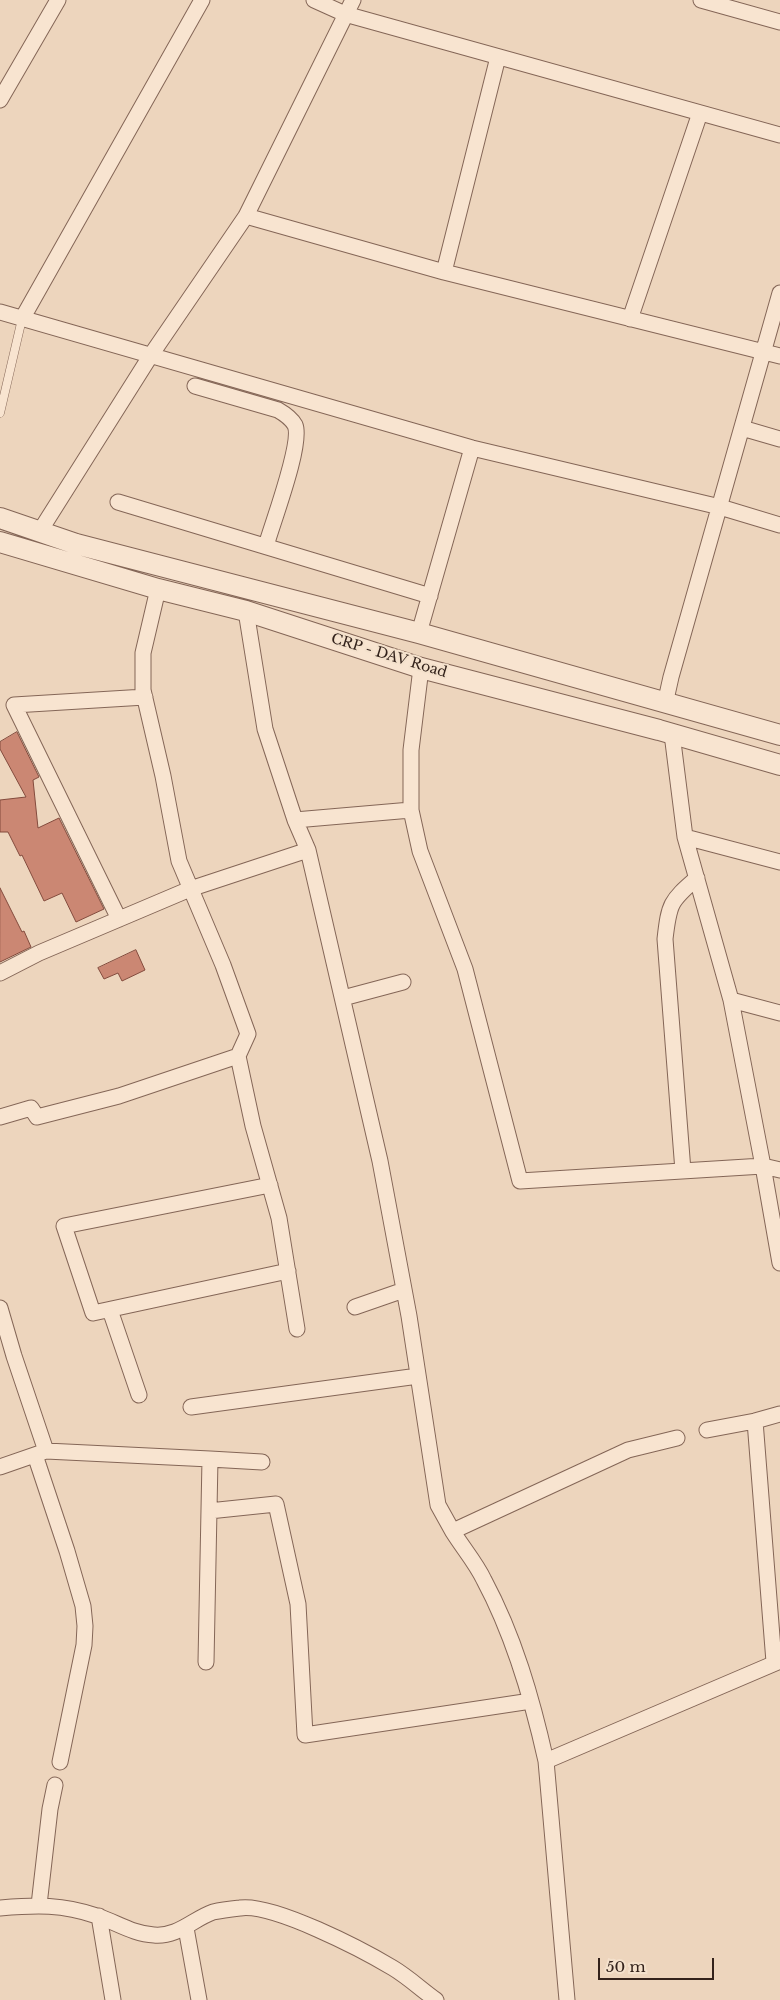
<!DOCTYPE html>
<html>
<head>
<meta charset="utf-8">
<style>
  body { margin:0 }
  #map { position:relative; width:780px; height:2000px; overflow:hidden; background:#edd5bd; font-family:"Libre Baskerville",serif }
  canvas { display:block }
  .scale { position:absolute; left:598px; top:1958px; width:116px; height:22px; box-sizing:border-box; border:2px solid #33221b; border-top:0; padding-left:6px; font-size:15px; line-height:18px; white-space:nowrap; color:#33221b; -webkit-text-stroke:4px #f4e1cc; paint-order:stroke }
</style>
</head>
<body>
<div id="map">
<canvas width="780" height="2000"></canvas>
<div class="scale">50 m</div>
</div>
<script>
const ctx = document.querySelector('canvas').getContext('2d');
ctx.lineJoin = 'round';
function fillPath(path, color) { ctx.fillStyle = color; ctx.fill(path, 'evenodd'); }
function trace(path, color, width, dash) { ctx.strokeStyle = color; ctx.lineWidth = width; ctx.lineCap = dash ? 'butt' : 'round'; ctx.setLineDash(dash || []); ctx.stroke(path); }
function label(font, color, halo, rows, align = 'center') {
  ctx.font = font + ' "Libre Baskerville",serif'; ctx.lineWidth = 4; ctx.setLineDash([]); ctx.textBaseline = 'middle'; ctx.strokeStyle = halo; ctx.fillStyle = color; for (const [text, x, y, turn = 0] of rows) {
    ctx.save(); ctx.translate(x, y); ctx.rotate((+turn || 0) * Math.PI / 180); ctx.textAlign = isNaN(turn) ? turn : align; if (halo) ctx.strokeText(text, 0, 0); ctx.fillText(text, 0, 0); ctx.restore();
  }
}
const building = new Path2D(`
  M17,732L39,777L33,780L38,828L59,818L104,909L76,922L62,893L44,901L22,855L20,856L8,832H0V800L26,797L0,749V742Z
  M0,888L22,932L24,931L31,947L0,962Z
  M136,950L145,970L122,981L118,973L104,979L98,968Z`);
fillPath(building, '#cb8773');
trace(building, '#834b3d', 1);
const service = new Path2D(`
  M0,413L22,319`);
const minor = new Path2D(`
  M314,0L345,14L780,135
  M701,0L780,22
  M0,100L58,0
  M246,216L444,272L780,356
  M444,272L498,57
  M0,312L472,448L720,507L780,525
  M22,319L202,0
  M630,319L700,113
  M195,386L278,410C285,414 291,418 295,425C303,443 272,524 266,546
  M742,428L780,439
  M118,502L430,596
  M40,531L151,355L246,216L353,0
  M158,589L143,653V690L163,776L179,861L223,965L248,1034L238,1056L253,1126L279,1218L297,1329
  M246,611L265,729L295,820L308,850L380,1161L409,1316L438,1505C443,1514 448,1523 453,1532C463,1548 476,1563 484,1580C514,1636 532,1698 546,1761L567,2000
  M419,633L472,448
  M421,668L411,750V810L420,851L465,969L520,1181L763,1166L780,1263
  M665,704L671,677L780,293
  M672,734L685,837L731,1000
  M295,820L411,810
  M685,837L780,862
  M119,919L14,705L145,697
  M0,973L39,953L190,889L308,850
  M343,998L403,982
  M780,1013L731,1000L763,1166L780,1170
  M0,1117L31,1108L37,1117L119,1096L238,1056
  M683,1171L665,939C669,904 670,901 697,878
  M270,1185L64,1226L93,1313L288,1271
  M355,1307L404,1290
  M0,1308L14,1356L46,1451
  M110,1310L139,1395
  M191,1407L418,1376
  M755,1421L774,1662
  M707,1430L755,1421L780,1414
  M35,1455L67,1551L83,1606L85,1626L84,1645L60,1762
  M210,1459L262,1462
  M0,1467L46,1451L210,1459L206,1662
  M209,1511L276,1504L298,1604L305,1735L531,1701
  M453,1531L628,1450L677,1438
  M546,1761L780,1661
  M39,1905L50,1809L55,1785
  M0,1908C37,1905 62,1904 97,1916C116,1922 133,1934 154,1935C178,1937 193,1919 213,1912C222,1910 231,1909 240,1908C273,1903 363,1950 393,1968C408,1977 422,1990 436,2000
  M99,1916L113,2000
  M186,1928L199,2000`);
const tertiary = new Path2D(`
  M0,518L76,544L419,633L780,735
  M0,542L158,589L246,611L421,668L659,730L780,765`);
trace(service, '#846657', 9);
trace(minor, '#846657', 17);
trace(tertiary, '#846657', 22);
trace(service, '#f8e4d0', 8);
trace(minor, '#f8e4d0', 15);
trace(tertiary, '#f8e4d0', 20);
label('14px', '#33221b', '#f4e1cc', [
  ["CRP - DAV Road",389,656,17]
]);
</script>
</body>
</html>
